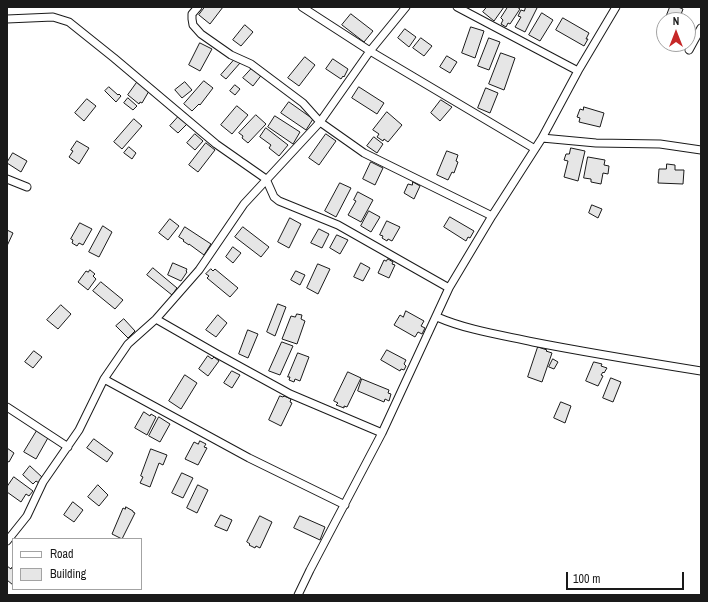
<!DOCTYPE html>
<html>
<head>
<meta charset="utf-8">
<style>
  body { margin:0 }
  #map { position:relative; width:708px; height:602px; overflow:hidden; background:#fff; font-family:"Archivo Narrow",sans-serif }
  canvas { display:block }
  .frame { position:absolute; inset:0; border:8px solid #1a1a1a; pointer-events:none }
  .legend { position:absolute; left:12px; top:538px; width:130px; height:52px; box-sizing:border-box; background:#fff; border:1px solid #a3a3a3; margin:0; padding:5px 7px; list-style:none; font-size:12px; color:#1a1a1a }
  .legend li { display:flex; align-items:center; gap:8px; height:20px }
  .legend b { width:20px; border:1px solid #a3a3a3 }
  .north { position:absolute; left:656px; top:12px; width:40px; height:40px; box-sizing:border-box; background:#fff; border:1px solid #a3a3a3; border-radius:50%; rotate:0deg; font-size:11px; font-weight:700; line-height:16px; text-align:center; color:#1a1a1a }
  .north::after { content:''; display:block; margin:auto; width:14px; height:18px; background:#c62828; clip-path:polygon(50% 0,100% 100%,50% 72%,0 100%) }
  .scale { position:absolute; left:566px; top:572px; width:118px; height:18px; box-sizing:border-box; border:2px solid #1a1a1a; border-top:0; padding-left:5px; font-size:12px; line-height:14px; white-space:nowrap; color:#1a1a1a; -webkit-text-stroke:3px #fff; paint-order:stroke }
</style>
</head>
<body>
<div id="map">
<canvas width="708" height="602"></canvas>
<div class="frame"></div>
<ul class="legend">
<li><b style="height:5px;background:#fff"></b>Road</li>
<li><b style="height:11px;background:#e6e6e6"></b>Building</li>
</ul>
<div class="north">N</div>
<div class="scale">100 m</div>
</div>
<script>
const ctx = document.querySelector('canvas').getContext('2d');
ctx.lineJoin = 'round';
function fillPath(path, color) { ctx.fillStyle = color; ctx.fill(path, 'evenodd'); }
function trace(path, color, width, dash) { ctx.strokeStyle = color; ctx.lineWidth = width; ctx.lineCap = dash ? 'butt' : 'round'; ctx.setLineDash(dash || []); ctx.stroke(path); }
const building = new Path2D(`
  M205,7H223L210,24L199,15Z
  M487,7H504L494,21L483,12Z
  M508,7H517L520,9L510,24L508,23L506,27L501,24L503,20L501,18Z
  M526,7H535L537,8L525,32L515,27L521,17L518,16L521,10L524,11Z
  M670,7H678L683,9L679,20H665Z
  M542,13L553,20L540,41L529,35Z
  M351,14L373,31L364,42L342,25Z
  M563,18L589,33L586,39H588L584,46L556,30Z
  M245,25L253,32L241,46L233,40Z
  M471,27L484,31L475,58L462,53Z
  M405,29L416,37L409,47L398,38Z
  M421,38L432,46L424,56L413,48Z
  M489,38L500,42L489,70L478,66Z
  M200,43L212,49L200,71L189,65Z
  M501,53L515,58L504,90L489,84Z
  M447,56L457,62L450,73L440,67Z
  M305,57L315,65L299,86L288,78Z
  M235,59L240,63L226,79L221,75Z
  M333,59L348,69L344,77L343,76L341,79L326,69Z
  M254,66L263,73L253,86L243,78Z
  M138,81L147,87L145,89L149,91L142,103L140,102L139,104L128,95Z
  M204,81L213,88L200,105L199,104L192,111L184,104Z
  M185,82L192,90L182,98L175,90Z
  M235,85L240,89L235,95L230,91Z
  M109,87L118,95L119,94L121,96L116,102L105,91Z
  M359,87L384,103L377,114L352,98Z
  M486,88L498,93L490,113L478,108Z
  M128,98L137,106L133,110L124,103Z
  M87,99L96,106L84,121L75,113Z
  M441,100L452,107L440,121L431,113Z
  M289,102L313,119L306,130L281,113Z
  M237,106L248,115L232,134L221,125Z
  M584,107L604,113L600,127L579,122L580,118L577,117L580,109L583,110Z
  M387,112L402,125L388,142L384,139L383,141L377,137L379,134L373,130Z
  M256,115L266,124L248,143L242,138L243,136L239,133Z
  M179,116L187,124L178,133L170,126Z
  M275,116L300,132L293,144L268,127Z
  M134,119L142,126L122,149L114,142Z
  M266,128L288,145L279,156L269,148L271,145L260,137Z
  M195,134L203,141L195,150L187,143Z
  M326,134L336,141L319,165L309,158Z
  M374,137L383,144L377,153L367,146Z
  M77,141L89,148L79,164L69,157L73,151L71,150Z
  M206,143L215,150L198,172L189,165Z
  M129,147L136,153L132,159L124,153Z
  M571,148L585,151L578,181L564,177L568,161L564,160L566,154H569Z
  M447,151L458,155L456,161L458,162L454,173L452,172L448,180L437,175Z
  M13,153L27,161L21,172L7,163Z
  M588,157L605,160L604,165L609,166L608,174L603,173L601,184L591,182V179L584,178Z
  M371,162L383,168L375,185L363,179Z
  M667,164L675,165V170H684L683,184L658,183L659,169H666Z
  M413,182L420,186L414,199L404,193L408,184L412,185Z
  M340,183L351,188L336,217L325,211Z
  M358,192L373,200L361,222L348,215L356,201L354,200Z
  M592,205L602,209L598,218L589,213Z
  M369,211L380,217L371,232L361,226Z
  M450,217L474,231L470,238L468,237L466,241L444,227Z
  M290,218L301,224L289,248L278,242Z
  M170,219L179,226L168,240L159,233Z
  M387,221L400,227L392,241L388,239L387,241L382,238L383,236L380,235Z
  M80,223L92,229L83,245L79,243L77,246L72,243L73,240L71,239Z
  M103,226L112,232L99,257L89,252Z
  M185,227L211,244L204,255L189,244V245L183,241L184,240L179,237Z
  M243,227L269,247L261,257L235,237Z
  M319,229L329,234L322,248L311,243Z
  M7,230L13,233L7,246Z
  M337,235L348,240L340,254L330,248Z
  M233,247L241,253L233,263L226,257Z
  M388,259L393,262L392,264L395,265L389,278L378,273L384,260L386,261Z
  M173,263L187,269L186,271L187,272L181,281L168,275Z
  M361,263L370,268L363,281L354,277Z
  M318,264L330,269L318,294L307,288Z
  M153,268L177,288L172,295L147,275Z
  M211,269L213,271L215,269L238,288L230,297L207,278L209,276L206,274Z
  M90,270L95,274L93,276L96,279L88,290L78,282L86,271L88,272Z
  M296,271L305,275L300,285L291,280Z
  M101,282L123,300L115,309L93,291Z
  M278,304L286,307L275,336L267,332Z
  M61,305L71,314L58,329L47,320Z
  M406,311L424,321L421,326L425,328L422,334L418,332L415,337L394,325L400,315L403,317Z
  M297,314L302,315L301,319L305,321L297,344L282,339L291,316L295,317Z
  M218,315L227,323L216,337L206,330Z
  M124,319L135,331L128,338L116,326Z
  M248,330L258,334L248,358L239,354Z
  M282,342L293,346L280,375L269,371Z
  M538,347L547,350L546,351L552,353L542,382L528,377Z
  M387,350L406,360L404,364L406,366L404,370L401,369L400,371L381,360Z
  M34,351L42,357L33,368L25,362Z
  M298,353L309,357L300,381L295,379L294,382L289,380L290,377H288Z
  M208,356L212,359L214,357L219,361L208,376L199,369Z
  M553,359L558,362L554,369L549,367Z
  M594,362L602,364L601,366L607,368L604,373L603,372L601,375L603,376L598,386L586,381Z
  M232,371L240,375L232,388L224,383Z
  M348,372L361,378L347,407L344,406V408L336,405L338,403L334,401Z
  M185,375L197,383L181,409L169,401Z
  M611,378L621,382L613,402L603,398Z
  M362,379L389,390L388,393L391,394L389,401L385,399L384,402L358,391Z
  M280,396L283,397L284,396L291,399L290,402L292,403L281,426L269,420Z
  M561,402L571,406L565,423L554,418Z
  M144,412L150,416L151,414L156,417L147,435L135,428Z
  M159,417L170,424L160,442L149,436Z
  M38,429L49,436L36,459L24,452Z
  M94,439L113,453L107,462L87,448Z
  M200,441L206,444L204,447L207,448L198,465L185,459L194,442L198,444Z
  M7,448L14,453L9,462L7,461Z
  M151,449L167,455L163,465L159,463L150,487L140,483L143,477L141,476Z
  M30,466L43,478L39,483L36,481L33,484L23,475Z
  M182,473L193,478L183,498L172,493Z
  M14,477L33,491L29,496L26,494L21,502L7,492V487Z
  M98,485L108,495L99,506L88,497Z
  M198,485L208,490L197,513L187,508Z
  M73,502L83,510L74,522L64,515Z
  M126,507L133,511V512L135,513L122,539L112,534L123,508L125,509Z
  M221,515L232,520L227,531L215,526Z
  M260,516L272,522L260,548L256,546L255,548L249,545L250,544L247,542Z
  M300,516L325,527L320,540L294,528Z
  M7,566L11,569L12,567L13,568V585L7,580Z`);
fillPath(building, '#e6e6e6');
trace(building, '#1a1a1a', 1);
const street = new Path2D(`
  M198,7L192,14V19L193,25L201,34L231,55L251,64L303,103L320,122L364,153L492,216
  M302,7L370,51L535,149
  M457,7L578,71
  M7,19L53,17L69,22L114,58L216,144L266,179L274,197L279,201L338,225L449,288
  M689,50L701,28
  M542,138L596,143L660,144L701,150
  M7,179L27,187
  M437,317C467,330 501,335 533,342C589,353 645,362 701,371
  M156,319L217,354L290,394L382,433
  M104,379L249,458L345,505
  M7,407L68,447
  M7,541L27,516L43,482L79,430L104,379L128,344L156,319L199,270L244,204L320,122L370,51L406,7
  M298,595L310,570L382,433L449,288L492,216L542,138L578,71L616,7`);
trace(street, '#1a1a1a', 9);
trace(street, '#fff', 7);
</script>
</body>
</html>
